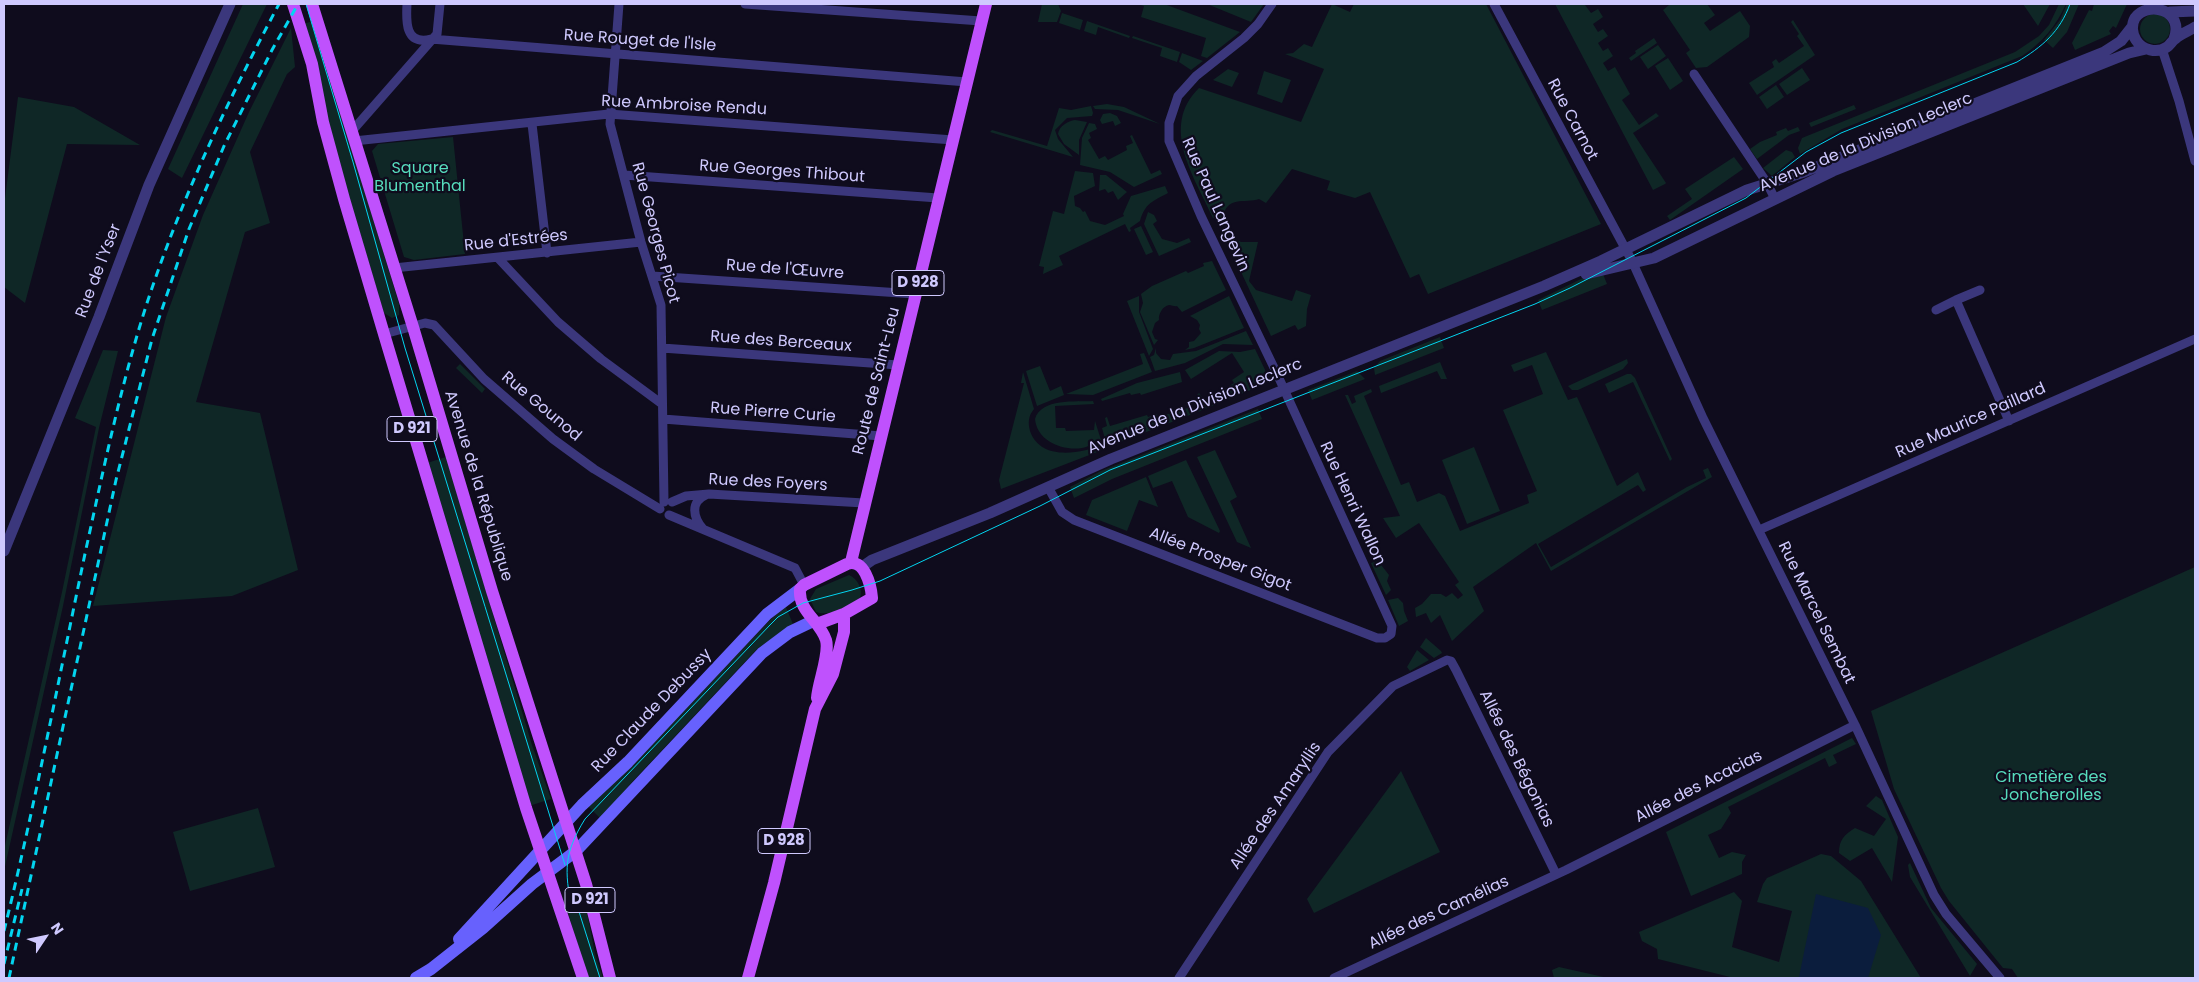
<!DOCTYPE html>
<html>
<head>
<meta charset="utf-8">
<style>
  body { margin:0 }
  #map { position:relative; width:2199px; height:982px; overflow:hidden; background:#0f0c1d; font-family:Poppins,sans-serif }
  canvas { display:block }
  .frame { position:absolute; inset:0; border:5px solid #cfc9fe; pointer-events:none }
  .north { position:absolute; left:20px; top:912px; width:50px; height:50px; -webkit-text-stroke:4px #0f0c1d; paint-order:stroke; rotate:56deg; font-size:14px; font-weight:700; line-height:20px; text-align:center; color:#cfc9fe }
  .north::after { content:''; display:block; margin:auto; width:18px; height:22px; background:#cfc9fe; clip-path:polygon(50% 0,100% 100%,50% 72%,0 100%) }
</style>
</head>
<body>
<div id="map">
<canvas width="2199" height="982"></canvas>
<div class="frame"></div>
<div class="north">N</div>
</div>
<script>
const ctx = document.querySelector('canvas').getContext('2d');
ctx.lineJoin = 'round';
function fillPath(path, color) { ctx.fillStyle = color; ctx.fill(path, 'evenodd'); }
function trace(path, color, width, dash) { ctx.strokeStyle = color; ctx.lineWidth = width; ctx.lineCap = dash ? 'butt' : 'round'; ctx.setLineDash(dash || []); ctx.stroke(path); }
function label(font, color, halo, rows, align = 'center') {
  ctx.font = font + ' Poppins,sans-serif'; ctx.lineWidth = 4.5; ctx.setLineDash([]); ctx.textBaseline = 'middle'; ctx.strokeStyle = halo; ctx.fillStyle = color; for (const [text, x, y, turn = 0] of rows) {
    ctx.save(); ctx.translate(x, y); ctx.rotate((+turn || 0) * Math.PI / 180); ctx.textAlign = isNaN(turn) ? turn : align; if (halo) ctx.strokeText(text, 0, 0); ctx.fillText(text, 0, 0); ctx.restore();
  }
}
fillPath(new Path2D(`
  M243,4H267L182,178L168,169Z
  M1042,4H1058L1061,11L1057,22H1038Z
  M1137,4H1164L1240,32L1207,58L1201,56L1206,38L1141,17L1144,6Z
  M1207,4H1264L1251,22Z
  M1332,4L1350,12L1354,4H1486L1601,224L1428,294L1419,274L1410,278L1370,192L1355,198L1327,190L1330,181L1292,169L1266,203L1259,199C1246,204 1224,194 1223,221L1213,218C1195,178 1159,127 1199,88L1301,122L1324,69L1285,54L1293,53L1304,44L1312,47Z
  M1555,4H1587L1585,5L1591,13L1598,9L1603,17L1593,24L1598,32L1603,29L1608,36L1598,43L1603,51L1608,48L1613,56L1603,63L1608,71L1615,67L1630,94L1622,100L1639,125L1656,113L1659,116L1633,133L1666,183L1665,184L1653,190Z
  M1668,4H1707L1715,15L1704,23L1710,31L1740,11L1750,26L1749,37L1707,67L1696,68L1686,53L1690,50L1663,10L1669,5Z
  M2023,4H2050L2038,26Z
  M2059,4H2066C2056,26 2043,42 2022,56L1842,129L1800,154L1798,148L1802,138L2015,52L2039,36L2049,25Z
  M2067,4H2079L2067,32L2053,48L2044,40L2060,20Z
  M2094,4H2127L2116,28L2113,26L2109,31L2111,34L2075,50L2072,43L2089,10L2092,11Z
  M1062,13L1083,20L1080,30L1059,23Z
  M2140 29a15 15 0 1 1 30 0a15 15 0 1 1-30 0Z
  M1793,20L1815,55L1757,95L1749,83L1774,67L1772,62L1776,59L1779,63L1804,46L1797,36L1799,34L1791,22Z
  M313,21L399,304V315L392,318L384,313L332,141L303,24Z
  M1087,21L1130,36L1129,38L1098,27L1096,35L1084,31Z
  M291,28L295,67L287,74L250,152L270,223L245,232L196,402L260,413L298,570L232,596L93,606L166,317L203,215L249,112Z
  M1133,36L1180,52L1177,62L1160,56L1162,48L1132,38Z
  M1654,38L1657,43L1631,61L1629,58L1636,53L1635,51Z
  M1658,45L1666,56L1648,69L1640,57Z
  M1182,53L1203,61L1191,70L1179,62Z
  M1668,58L1683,81L1670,90L1655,66Z
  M1802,68L1810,80L1787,95L1779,84Z
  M1228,69L1239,73L1232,87L1213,80Z
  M1264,71L1291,80L1282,103L1257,94Z
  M1776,85L1784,97L1767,109L1759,97Z
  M18,97L74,107L140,145L67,144L25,303L4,287V206Z
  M1107,104L1124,107L1160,124L1118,110L1095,109L1093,106Z
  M1854,105L1856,109L1811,127L1809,123Z
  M1091,106L1093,113L1092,116L1067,118L1055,130L1058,139L1073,157L990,132L992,130L1047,146L1059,108L1071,110Z
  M1110,113L1117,116L1121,123L1115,126L1113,121L1102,124L1100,120L1103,114Z
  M1075,120L1087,122L1079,140V155L1064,144L1058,134C1059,126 1068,121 1075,120Z
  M1089,123L1095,124L1097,129L1089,133L1091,138L1088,140L1099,159L1105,156L1108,160L1127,150L1126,146L1133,143L1130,136L1132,135L1151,174L1160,170L1162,174L1134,187L1110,172L1080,165L1082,138Z
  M1798,127L1800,131L1789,135L1757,159L1750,149L1760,142L1777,135L1776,132L1786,128L1788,131Z
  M453,137L465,254L414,260L404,257L372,151L378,144Z
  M1786,150L1792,152L1795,157L1772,176L1763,168Z
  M1734,157L1743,169L1670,220L1667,216L1692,199L1685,189Z
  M1075,171L1093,173L1095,186L1074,196L1075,206L1080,208L1083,212L1085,211L1090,221L1105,225L1124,216L1123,214L1131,196L1165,186L1168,193C1153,201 1145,203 1140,221L1130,228L1131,231L1129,232L1125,224L1059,256L1063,265L1043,274L1044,267L1039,266L1053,211L1064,214Z
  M1100,175H1106L1127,192L1118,200L1113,191L1108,193L1105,189L1099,191Z
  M1148,212L1154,215L1157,221L1153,224L1162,239L1177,243L1189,238L1191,242L1159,256L1144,224Z
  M1141,226L1153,252L1146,255L1134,229Z
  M1230,236L1241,242H1258L1249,281L1256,290L1292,301L1296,290L1311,295L1307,309L1306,326L1298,330L1295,325L1271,336L1228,244Z
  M1212,261L1226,290L1182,312L1177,306C1175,307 1172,305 1169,305C1163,306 1158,314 1159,320L1155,323L1152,332L1155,339L1158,340L1154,345L1140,312L1143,303L1141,294L1152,286L1186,271L1188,273L1204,266L1203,263Z
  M1603,274L1607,284L1542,310L1538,300L1583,278Z
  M1139,296V312L1153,349L1149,356L1127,301Z
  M1229,296L1244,328L1194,348L1185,350L1189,347V342L1194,341L1201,333L1199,329L1200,325L1197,320L1190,316Z
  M1246,331L1253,345L1223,344L1185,363L1155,371L1150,357L1154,355L1156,348V353L1161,359L1170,360L1173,354L1196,351Z
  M1440,337L1444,348L1375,375L1374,368L1380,361Z
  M1255,349L1268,376L1265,384L1198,412L1191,398L1197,405L1201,402L1197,395L1199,393L1205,401L1234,383L1232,380L1244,372L1232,353L1191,379L1185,370L1219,351L1240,352Z
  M103,350L118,351L99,428L63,606L4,871V850L62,592L96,427L75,418Z
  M1546,352L1568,400L1577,397L1617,486L1638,472L1646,490L1643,492L1638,485L1538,544L1551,567L1687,487L1706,478L1703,470L1708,468L1712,477L1551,571L1536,543L1473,587L1484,611L1452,641L1440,615L1431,623L1426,613L1416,617L1415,608L1422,604L1431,594H1441L1446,597L1452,593L1458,599L1463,595L1455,585L1459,582L1419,523L1396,538L1383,518L1400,516L1345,395H1348L1352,404L1356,402L1354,396L1371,389L1372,392L1364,396L1401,485L1409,482L1417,502L1439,493L1445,496L1460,531L1529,503L1527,495L1537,491L1503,410L1543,394L1532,365L1514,372L1511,365Z
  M1144,353L1152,372L1093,395L1066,394L1143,364L1140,354Z
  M1627,359L1628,363L1623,369L1578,390H1572L1568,386Z
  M1440,362L1447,379H1441L1437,371L1381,393L1379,386Z
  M460,364L485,389L482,393L456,368Z
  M1040,366L1050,391L1061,386L1064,395L1037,406L1026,371Z
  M1357,371L1365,379L1312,400L1308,390Z
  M1023,372L1034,409C1028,416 1028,423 1030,431C1041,462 1081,453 1103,445L1105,449L1001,489L999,480L1024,383H1021Z
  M1180,372L1182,382L1141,395L1140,393L1131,395L1130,393L1102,401L1101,399L1137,383Z
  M1627,374H1631L1635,378L1672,459L1670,461L1633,382L1609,393L1605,384Z
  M1188,399L1195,413L1118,443L1114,435L1105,439L1102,428L1107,426L1105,418L1107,417L1110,426L1147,415L1148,417L1157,414L1158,417L1191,407Z
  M1093,401L1094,404L1055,406L1056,428H1065L1066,431L1094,430L1095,421L1101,440C1095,443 1088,447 1082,448C1062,451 1037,441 1035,419C1041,398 1076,402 1093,401Z
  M1258,409L1262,419L1112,479L1074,498L1070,487L1101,471Z
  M1474,447L1500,511L1467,524L1442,460Z
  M1215,450L1237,497L1230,501L1251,548L1237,542L1197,457Z
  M446,457L532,745L551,799L529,806L427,463Z
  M1186,460L1220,531L1219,533L1188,517L1172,481L1153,488L1148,476Z
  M1146,477L1158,507L1139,500L1127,531L1086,515L1092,500Z
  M1378,561L1389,575L1387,581L1391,590L1386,595L1371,563Z
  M2195,567V978H2018L2012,969L2003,968L1949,901L1941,888L1894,789L1871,711Z
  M849,575C858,579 863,589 860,598C851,607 828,617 816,612L810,599L816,589Z
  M1398,598L1403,603L1404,611L1408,621L1399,626L1388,600Z
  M785,605L793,624L757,649L632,782L601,819L588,806Z
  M1426,638L1441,651L1442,653L1434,658L1420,647Z
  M1417,650L1429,660L1410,671L1407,667Z
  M1852,738L1856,744L1833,755L1837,763L1829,767L1825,758L1728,807L1731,813L1721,829L1708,835L1719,858L1732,852L1746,855L1742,862V874L1691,896L1666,832Z
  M1401,771L1440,852L1314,913L1307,899Z
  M1876,796L1882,800L1898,837L1892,882L1872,848L1850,861L1839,853C1839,840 1844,835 1855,828L1874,836L1886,819L1866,806Z
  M258,808L275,867L190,891L173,832Z
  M1821,854L1831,856L1861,881L1921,978H1734L1658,959L1657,949L1642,941L1639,932L1734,892L1742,901L1732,947L1779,962L1792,911L1757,902L1763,884L1767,878Z
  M1910,863L1931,908L1977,964L1970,976L1910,877L1908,865Z
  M586,907L595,954L603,978H588L568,913Z
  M1559,967L1608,978H1554L1552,970Z`), '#0f2726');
fillPath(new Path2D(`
  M1816,894L1868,908L1881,935L1868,978L1799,977Z`), '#0b1d3d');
trace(new Path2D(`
  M407,4C406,21 405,46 431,39L967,82
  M619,4L610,124L641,242L661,305L664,502
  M745,4L981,21
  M1494,4L1632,261L1703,418L1855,725L1934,895L1946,914L2000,978
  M2162,49L2179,101L2195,161
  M1694,74L1767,183L1775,199
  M532,124L547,253
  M352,131L437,34L440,4
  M354,141L609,114L953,140
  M624,175L938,198
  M498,258L558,322L601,359L662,404
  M394,268L641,242
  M652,276L915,294
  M1980,290L1956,300L2009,421
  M1936,310L1956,300
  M384,334L425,323L434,325L484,379L553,439L594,469L660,509
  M662,348L898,365
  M663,419L881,436
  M1048,487L1062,512L1074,520L1377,638H1385L1391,634L1392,626L1278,376L1201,216L1169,141V123L1178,96L1196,76L1244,38L1258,24L1272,4
  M672,502L686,496L709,494L864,503
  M669,515L795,568L804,585
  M703,529C693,517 690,502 706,495
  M1759,530L2195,339
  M1179,978L1328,752L1393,686L1447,660L1451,661L1456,670L1556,874
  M1334,978L1566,870L1855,725`), '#3b377c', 9);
trace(new Path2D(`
  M2170,12L2195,11
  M2174,39C2185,10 2148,0 2135,18C2131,25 2132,34 2136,40C2142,50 2157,54 2167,47C2170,45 2172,41 2175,39C2180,34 2189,31 2195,27
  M1586,274L1654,258L1833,171L2129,53L2146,49
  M4,551L99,317L149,185L230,4
  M862,567L872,560L990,513L1111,459L1544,286L1601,261L1747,190L1804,172L2104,52L2121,41L2132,27`), '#3b377c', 11);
trace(new Path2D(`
  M459,939L582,805L628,762L767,614L800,589
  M416,978L431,969L483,928L532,884L576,851L762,653L790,632L813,621`), '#6761fd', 12);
trace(new Path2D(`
  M293,4L312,64L323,122L344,199L384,334L526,808L583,978
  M312,4L413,327L492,591L586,884L610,978
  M851,562L986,4
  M817,698C818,682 830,654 826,640C820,621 798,611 800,589L804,585L847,564C864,557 871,585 872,598L844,614L817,624
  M748,978L774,883L815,709L833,674L844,632V614`), '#bf51fd', 12);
trace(new Path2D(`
  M306,4L353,162L405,348L565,865
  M575,899L600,978
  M572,909C564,870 564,853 585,819L770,625L778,617L803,603L852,590L880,581L1040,506L1110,470L1535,304L1570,288L1746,198L1806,152L1841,133L2017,62C2042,47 2060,32 2070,4`), '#03d5f0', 1);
trace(new Path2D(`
  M4,931C35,805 59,677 86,549C104,467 121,384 147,303C181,199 228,100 279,4
  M4,964L22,889
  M9,978L116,480L152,339L189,229L224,146L272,50L298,4`), '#03d5f0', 3, [8, 6]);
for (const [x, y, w] of [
  [918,283,52],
  [412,429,50],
  [784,841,52],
  [590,900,50]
]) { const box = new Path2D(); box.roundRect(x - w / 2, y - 12.5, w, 25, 4); ctx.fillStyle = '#0f0c1d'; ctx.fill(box); trace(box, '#cfc9fe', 1); }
label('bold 15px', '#cfc9fe', null, [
  ["D 928",918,283],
  ["D 921",412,429],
  ["D 928",784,841],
  ["D 921",590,900]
]);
label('16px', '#cfc9fe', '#0f0c1d', [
  ["Rue Rouget de l'Isle",640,41,4],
  ["Rue Ambroise Rendu",684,106,3],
  ["Rue Carnot",1572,120,62],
  ["Avenue de la Division Leclerc",1866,143,-23],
  ["Rue Georges Thibout",782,172,4],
  ["Rue Paul Langevin",1215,205,66],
  ["Rue Georges Picot",655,233,75],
  ["Rue d'Estrées",516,241,-6],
  ["Rue de l'Œuvre",785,270,4],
  ["Rue de l'Yser",99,271,-69],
  ["Rue des Berceaux",781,342,4],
  ["Route de Saint-Leu",877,381,-76],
  ["Rue Gounod",541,407,40],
  ["Avenue de la Division Leclerc",1195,407,-22],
  ["Rue Pierre Curie",773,413,4],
  ["Rue Maurice Paillard",1971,421,-24],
  ["Rue des Foyers",768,483,3],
  ["Avenue de la République",478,486,73],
  ["Rue Henri Wallon",1352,504,65],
  ["Allée Prosper Gigot",1220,560,21],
  ["Rue Marcel Sembat",1816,613,64],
  ["Rue Claude Debussy",652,711,-46],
  ["Allée des Bégonias",1516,759,64],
  ["Allée des Acacias",1699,787,-27],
  ["Allée des Amaryllis",1276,806,-56],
  ["Allée des Camélias",1439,913,-25]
]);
label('16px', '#57dcbd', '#0f0c1d', [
  ["Square",420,169],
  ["Blumenthal",420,187],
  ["Cimetière des",2051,778],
  ["Joncherolles",2051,796]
]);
</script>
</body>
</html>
